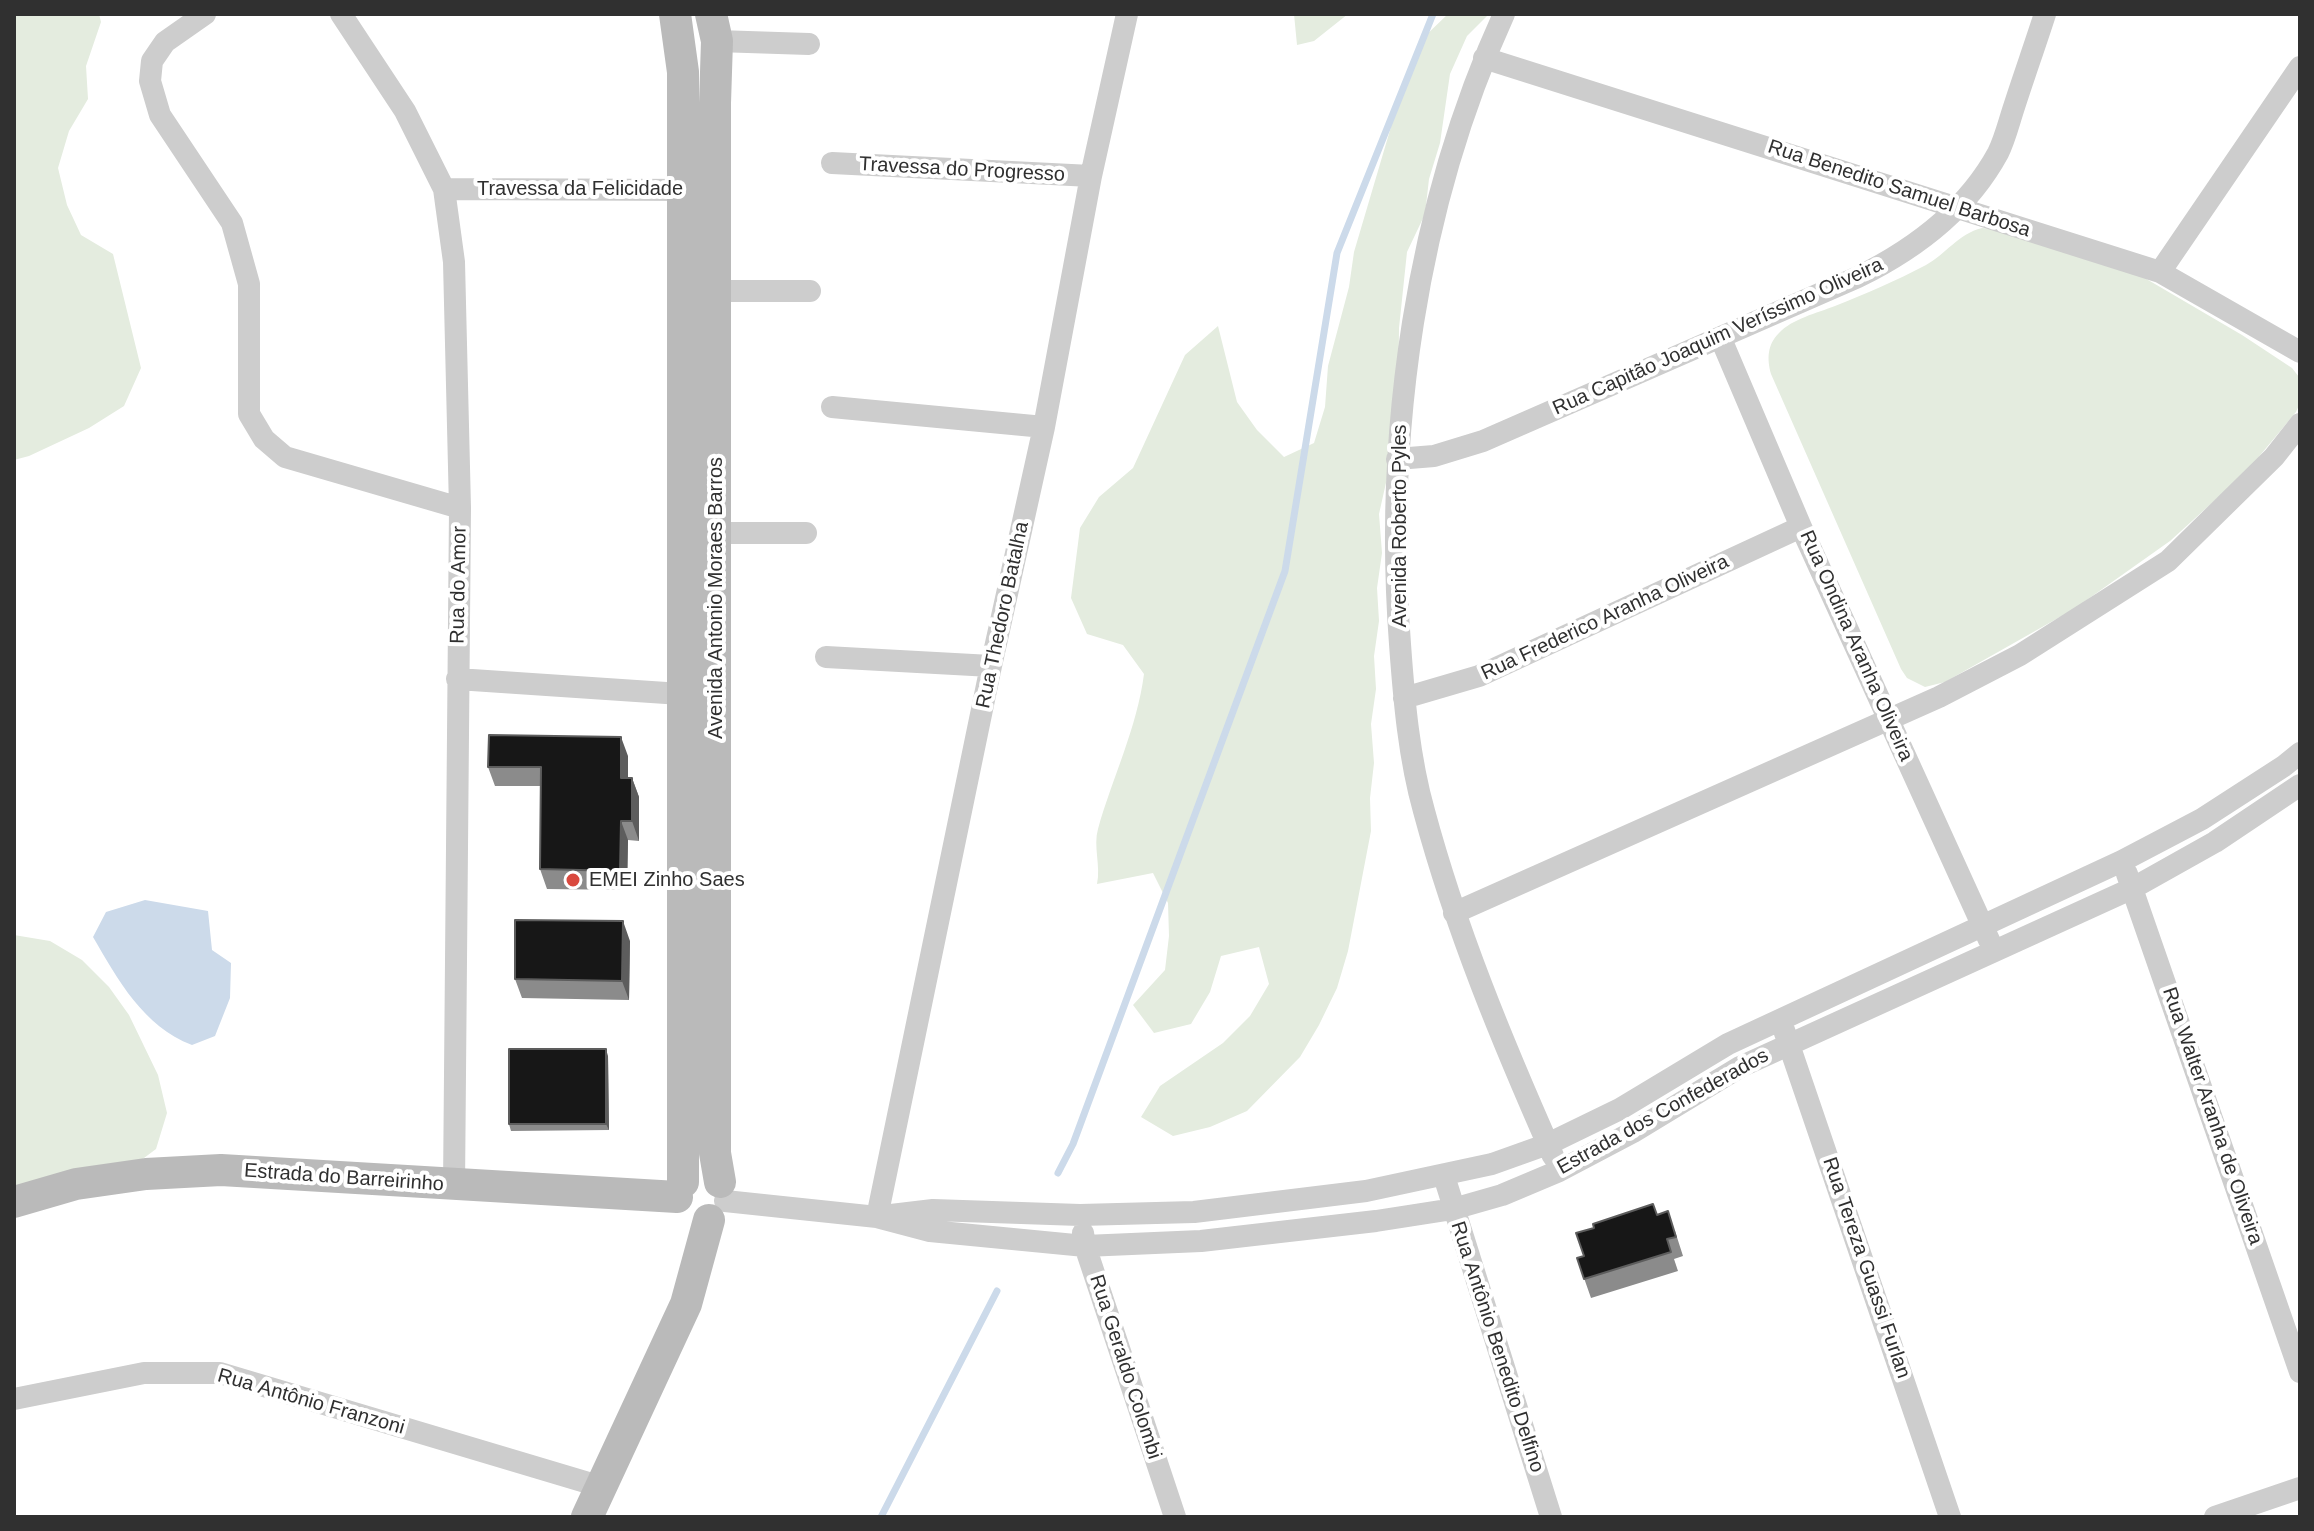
<!DOCTYPE html>
<html>
<head>
<meta charset="utf-8">
<style>
  body { margin:0 }
  #map { position:relative; width:2314px; height:1531px; overflow:hidden; background:#fff; font-family:Helvetica,sans-serif }
  canvas { display:block }
  .frame { position:absolute; inset:0; border:16px solid #303030; pointer-events:none }
</style>
</head>
<body>
<div id="map">
<canvas width="2314" height="1531"></canvas>
<div class="frame"></div>
</div>
<script>
const ctx = document.querySelector('canvas').getContext('2d');
ctx.lineJoin = 'round';
function fillPath(path, color) { ctx.fillStyle = color; ctx.fill(path, 'evenodd'); }
function trace(path, color, width, dash) { ctx.strokeStyle = color; ctx.lineWidth = width; ctx.lineCap = dash ? 'butt' : 'round'; ctx.setLineDash(dash || []); ctx.stroke(path); }
function label(font, color, halo, rows, align = 'center') {
  ctx.font = font + ' Helvetica,sans-serif'; ctx.lineWidth = 8; ctx.setLineDash([]); ctx.textBaseline = 'middle'; ctx.strokeStyle = halo; ctx.fillStyle = color; for (const [text, x, y, turn = 0] of rows) {
    ctx.save(); ctx.translate(x, y); ctx.rotate((+turn || 0) * Math.PI / 180); ctx.textAlign = isNaN(turn) ? turn : align; if (halo) ctx.strokeText(text, 0, 0); ctx.fillText(text, 0, 0); ctx.restore();
  }
}
fillPath(new Path2D(`
  M14,14H99L101,22L86,66L88,99L69,131L58,168L67,205L81,235L113,254L141,368L124,406L89,428L29,456L14,460Z
  M1294,14H1348L1314,41L1297,45Z
  M1448,14H1489L1467,36L1450,74L1440,143L1429,179L1425,214L1407,252L1399,328L1398,429L1379,514L1382,553L1377,588L1379,621L1374,656L1376,689L1371,724L1374,763L1370,798L1371,831L1348,951L1337,988L1319,1025L1300,1057L1247,1111L1210,1127L1173,1136L1141,1117L1160,1086L1223,1043L1250,1016L1269,984L1259,947L1221,956L1210,992L1191,1024L1154,1033L1133,1005L1165,970L1169,936L1168,903L1153,873L1097,884C1101,866 1093,846 1098,829C1113,776 1137,728 1144,674L1123,645L1087,634L1071,598L1080,528L1099,497L1133,468L1185,355L1218,326L1237,402L1257,430L1284,457L1314,443L1325,407L1328,366L1349,287L1354,252L1401,93L1421,40Z
  M1982,228L1994,229L2143,277L2242,335L2292,368L2299,377L2300,403L2296,412L2247,471L2170,541L2074,609L1945,682L1925,687L1907,678L1901,669L1771,374C1767,359 1767,345 1779,333C1792,319 1817,313 1835,306C1865,294 1896,281 1926,265C1946,254 1958,234 1982,228Z
  M14,935L50,941L82,960L109,987L129,1015L158,1075L167,1113L156,1149L128,1170L14,1192Z`), '#e4ecdf');
fillPath(new Path2D(`
  M145,900L208,911L212,950L231,963L230,998L215,1036L192,1045C143,1026 118,980 93,937L106,912Z`), '#ccdaea');
trace(new Path2D(`
  M1058,1173L1073,1144L1285,571L1337,253L1433,14
  M881,1517L997,1291`), '#ccdaea', 7);
trace(new Path2D(`
  M205,14L165,42L152,61L150,81L160,115L232,223L249,284V414L264,439L285,457L460,508
  M341,14L405,111L444,189L454,262L460,508L454,1186
  M1504,14C1416,207 1384,434 1400,644C1404,700 1409,758 1424,811C1456,930 1503,1043 1553,1156
  M717,41L809,44
  M1484,58L2160,272L2300,352
  M832,163L1091,176
  M444,189L695,190
  M2160,272L2300,67
  M716,291H810
  M1721,339L1801,527L1989,940
  M832,407L1044,427
  M1397,459L1434,456L1483,441L1858,277C1915,249 1967,210 1998,153C2005,139 2009,122 2014,107C2024,76 2035,45 2045,14
  M702,533H806
  M826,657L991,666
  M457,679L696,695
  M1404,698L1479,676L1801,527
  M2127,874L2300,1372
  M1454,913L1939,697L2020,655L2168,561L2274,457L2300,424
  M1784,1030L1950,1517
  M1444,1176L1551,1517
  M725,1201L877,1217L930,1231L1085,1246L1201,1241L1376,1221L1453,1209L1502,1195L1559,1171L1633,1132L1740,1067L2133,888L2215,842L2300,785
  M891,1215L933,1210L1080,1215L1194,1212L1366,1191L1492,1164L1548,1144L1620,1109L1728,1044L2122,861L2202,819L2284,766L2300,753
  M877,1217L991,666L1044,427L1091,176L1127,14
  M1083,1233L1085,1246L1175,1517
  M14,1399L144,1373H220L602,1487
  M2215,1517L2300,1488`), '#cdcdcd', 22);
trace(new Path2D(`
  M675,14L683,72V1182
  M711,14L717,41L715,103V1153L720,1182
  M14,1202L76,1184L146,1174L221,1170L677,1197
  M587,1517L686,1304L709,1220`), '#bababa', 32);
fillPath(new Path2D(`
  M628,756V778H632L639,797V841L628,840L627,890L547,889L540,869L541,786H495L488,767Z
  M630,941L629,1000L522,998L515,979Z
  M608,1056L609,1130L511,1131L509,1124Z
  M1657,1215L1675,1231L1683,1256L1674,1259L1678,1271L1591,1298L1577,1258L1584,1256L1594,1228Z`), '#8b8b8b');
fillPath(new Path2D(`
  M621,737L628,756V797L621,778Z
  M632,778L639,797V841L632,821Z
  M621,821L628,840L627,890L620,871Z
  M623,921L630,941L629,1000L622,981Z
  M606,1049L608,1056L609,1130L606,1124Z`), '#5d5d5d');
const building = new Path2D(`
  M489,735L621,737V778H632V821H621L620,871L540,869L541,767H488Z
  M515,920L623,921L622,981L515,979Z
  M509,1049H606V1124H509Z
  M1653,1204L1657,1215L1668,1211L1676,1237L1667,1239L1671,1252L1584,1279L1577,1258L1584,1256L1576,1233L1594,1228L1593,1224Z`);
fillPath(building, '#171717');
trace(building, '#5d5d5d', 2);
for (const [x, y, r, color] of [
  [573,880,8,"#d9493f"]
]) { const dot = new Path2D(); dot.arc(x, y, r, 0, 2 * Math.PI); ctx.fillStyle = color; ctx.fill(dot); trace(dot, '#fff', 3); }
label('20px', '#303030', '#fff', [
  ["Travessa do Progresso",962,170,3],
  ["Travessa da Felicidade",580,189],
  ["Rua Benedito Samuel Barbosa",1899,189,18],
  ["Rua Capitão Joaquim Veríssimo Oliveira",1718,337,-24],
  ["Avenida Roberto Pyles",1400,526,-90],
  ["Rua do Amor",459,585,-89],
  ["Avenida Antonio Moraes Barros",716,598,-90],
  ["Rua Thedoro Batalha",1003,615,-78],
  ["Rua Frederico Aranha Oliveira",1605,618,-25],
  ["Rua Ondina Aranha Oliveira",1856,646,66],
  ["Estrada dos Confederados",1663,1112,-29],
  ["Rua Walter Aranha de Oliveira",2212,1116,71],
  ["Estrada do Barreirinho",344,1178,4],
  ["Rua Tereza Guassi Furlan",1866,1268,71],
  ["Rua Antônio Benedito Delfino",1497,1347,72],
  ["Rua Geraldo Colombi",1125,1367,72],
  ["Rua Antônio Franzoni",311,1402,16]
]);
label('20px', '#303030', '#fff', [
  ["EMEI Zinho Saes",589,880]
], 'left');
</script>
</body>
</html>
